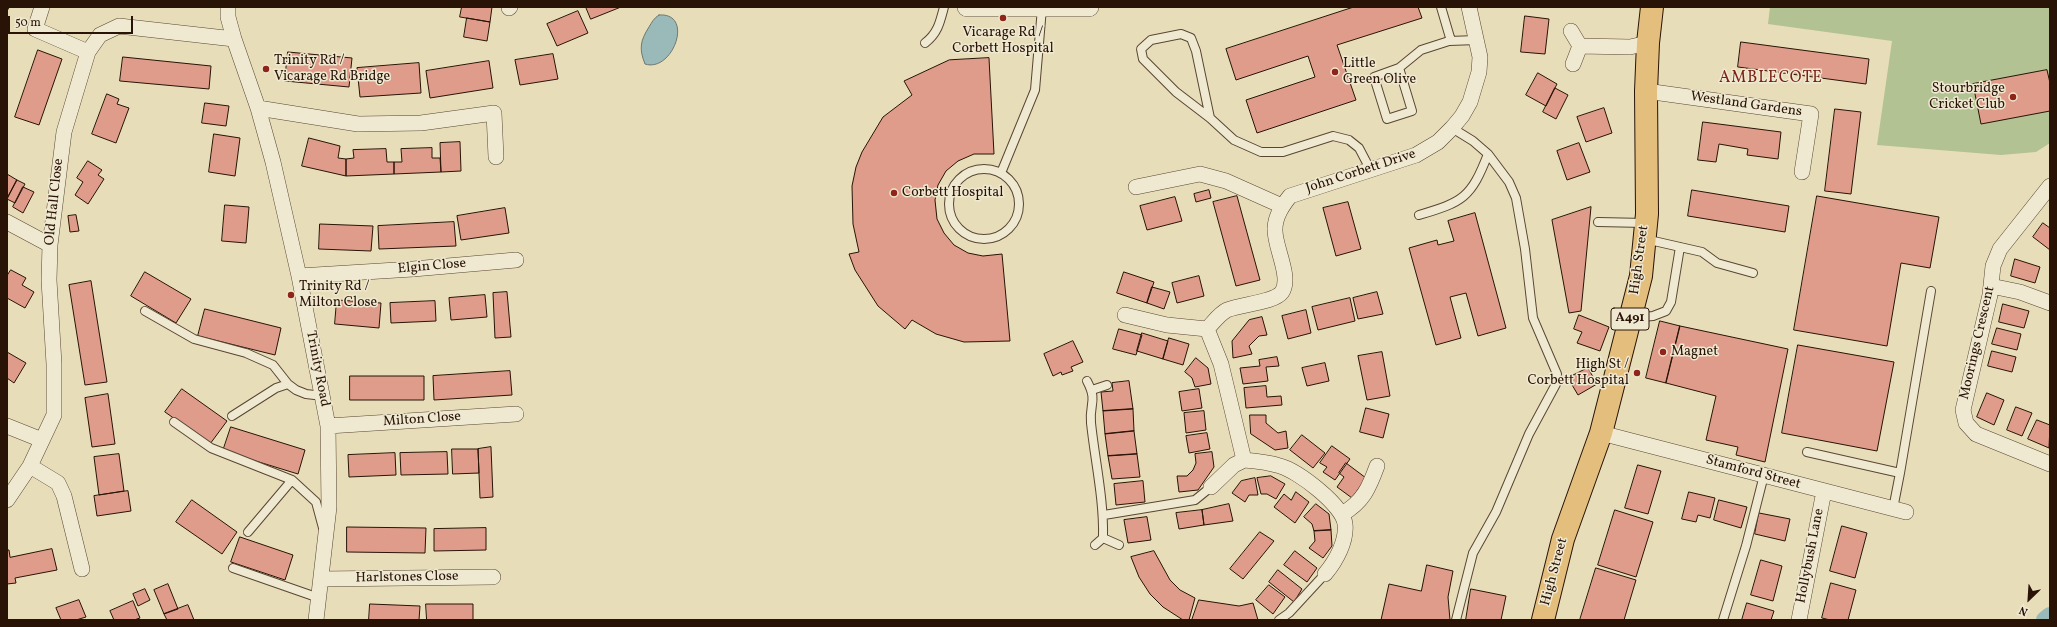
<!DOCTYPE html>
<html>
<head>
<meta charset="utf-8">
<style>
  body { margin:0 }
  #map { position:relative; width:2057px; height:627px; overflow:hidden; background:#e8ddb9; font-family:Vollkorn,serif }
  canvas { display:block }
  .frame { position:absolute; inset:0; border:8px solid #281306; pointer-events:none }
  .north { position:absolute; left:2009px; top:579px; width:40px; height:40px; -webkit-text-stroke:3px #f0e9d2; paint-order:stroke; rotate:205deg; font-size:11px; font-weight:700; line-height:16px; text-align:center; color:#281306 }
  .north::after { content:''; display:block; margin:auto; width:14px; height:18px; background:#281306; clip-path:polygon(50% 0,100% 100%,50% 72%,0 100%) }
  .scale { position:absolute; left:8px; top:16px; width:125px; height:18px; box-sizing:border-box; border:2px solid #281306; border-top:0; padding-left:5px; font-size:12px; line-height:14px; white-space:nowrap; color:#281306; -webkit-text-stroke:3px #f0e9d2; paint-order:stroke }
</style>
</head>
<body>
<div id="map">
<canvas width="2057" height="627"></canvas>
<div class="frame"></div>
<div class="north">N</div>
<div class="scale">50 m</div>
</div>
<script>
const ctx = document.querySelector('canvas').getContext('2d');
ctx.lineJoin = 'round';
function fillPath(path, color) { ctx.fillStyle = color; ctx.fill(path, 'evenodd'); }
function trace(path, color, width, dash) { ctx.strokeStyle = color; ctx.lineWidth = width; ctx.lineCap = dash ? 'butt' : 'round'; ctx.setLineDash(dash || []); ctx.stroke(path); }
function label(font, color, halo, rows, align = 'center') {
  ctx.font = font + ' Vollkorn,serif'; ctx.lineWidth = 3; ctx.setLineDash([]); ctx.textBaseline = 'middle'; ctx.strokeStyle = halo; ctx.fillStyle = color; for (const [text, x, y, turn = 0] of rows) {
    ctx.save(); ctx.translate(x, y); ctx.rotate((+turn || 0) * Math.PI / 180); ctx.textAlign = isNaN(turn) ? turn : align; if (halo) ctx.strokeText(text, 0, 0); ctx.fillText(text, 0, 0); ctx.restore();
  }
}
fillPath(new Path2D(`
  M1770,7H2050V143L2036,152L2001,155L1877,145L1892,41L1768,24Z`), '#b2c292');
const water = new Path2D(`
  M659,15C695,12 673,73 645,64C639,49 640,41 649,27C652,22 654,18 659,15Z`);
fillPath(water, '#99bab8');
trace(water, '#6c7771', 1);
trace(new Path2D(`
  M2045,620L2050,616`), '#99bab8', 18);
const building = new Path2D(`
  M462,7H492L490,22L460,17Z
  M586,7H621L591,19Z
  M1354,7H1418L1422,18L1337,45L1356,100L1257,133L1246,100L1315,77L1308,56L1236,80L1226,49Z
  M578,11L588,33L557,46L547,24Z
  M1525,16L1549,19L1545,54L1521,52Z
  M467,18L490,22L487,41L464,37Z
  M1741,42L1869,59L1866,84L1738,67Z
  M38,50L62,59L39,125L15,117Z
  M288,52L352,58L349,87L285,81Z
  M553,54L558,79L520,85L515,60Z
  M123,57L211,66L209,89L120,81Z
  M989,58L994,154H974L958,161L946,171L938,185L935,200L937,219L944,233L954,245L968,253L983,256L1002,254L1010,341L964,342L936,334L912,320L905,329L878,306L855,270L849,254L859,252L853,224L852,186L856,167L862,152L883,117L912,95L904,81L949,60Z
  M489,61L493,88L430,98L426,71Z
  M419,63L421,93L360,97L357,68Z
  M2047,70L2050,83V111L1981,124L1973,84Z
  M1538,73L1557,84L1546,106L1526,95Z
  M1555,88L1568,95L1556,119L1543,112Z
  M107,94L119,99L117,104L129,108L116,143L92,134Z
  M205,103L229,106L226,126L202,123Z
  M1604,108L1612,133L1586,142L1577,117Z
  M1835,109L1861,112L1851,194L1825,191Z
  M1703,122L1781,132L1778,159L1747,155L1748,149L1719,144L1716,162L1698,160Z
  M214,134L240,138L235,176L209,172Z
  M309,138L340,146L338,158L346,159V176L302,166Z
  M460,142L461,171L441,172L440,143Z
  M1579,143L1590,172L1567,180L1557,151Z
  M432,148V158H440L441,172L394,174V162H402L401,149Z
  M386,149L387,162H394V174L346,176V159L354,158L353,150Z
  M88,161L102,170L98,175L104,179L88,204L75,195L83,182L77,178Z
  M7,174L17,180L7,199Z
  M17,180L25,184L15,203L7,199Z
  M23,187L34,192L23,213L13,207Z
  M1209,190L1211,198L1196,202L1194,194Z
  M1692,190L1789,206L1785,232L1688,216Z
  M1237,196L1260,280L1236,286L1213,202Z
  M1817,196L1939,217L1930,268L1901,263L1887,346L1794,330Z
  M1175,197L1182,221L1147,230L1140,206Z
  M1348,202L1361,249L1336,256L1323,208Z
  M225,205L249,207L246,243L222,241Z
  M1591,207L1581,311L1569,313L1552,220Z
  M505,208L509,233L461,240L457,216Z
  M1475,213L1506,328L1478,336L1466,293L1450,297L1461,338L1436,345L1409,248L1437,240L1438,245L1454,241L1448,221Z
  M76,215L79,231L70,232L68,216Z
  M454,222L456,246L379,249L378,226Z
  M2043,223L2050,228V250L2033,237Z
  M320,224L373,226L371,251L319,249Z
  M2015,259L2040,267L2035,283L2011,276Z
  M11,270L26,278L22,285L34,292L25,308L7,298V276Z
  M145,272L191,299L176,323L131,296Z
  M1124,272L1154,282L1147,303L1117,293Z
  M1199,276L1204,296L1177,303L1172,283Z
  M91,281L107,382L85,385L69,285Z
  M1152,287L1170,292L1164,309L1147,303Z
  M507,292L511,337L495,338L493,293Z
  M1377,292L1383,314L1358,319L1353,298Z
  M485,295L487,317L451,320L449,298Z
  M1350,298L1355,321L1318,330L1312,307Z
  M337,300L381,303L379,328L335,324Z
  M435,301L436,321L391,323L390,303Z
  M2003,304L2029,311L2024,328L1999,322Z
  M205,309L281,328L275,355L198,336Z
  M1306,310L1311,333L1288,339L1282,316Z
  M1579,315L1609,327L1600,351L1577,343L1582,332L1574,329Z
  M1262,317L1267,335L1259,336L1249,346L1252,354L1233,358L1232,341L1249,320Z
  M1660,321L1680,326L1666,383L1646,378Z
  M1680,326L1788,349L1765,462L1736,455L1738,447L1706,440L1716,396L1666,383Z
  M1997,328L2021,334L2017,350L1992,344Z
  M1119,329L1142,335L1136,355L1113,349Z
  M1142,333L1168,341L1163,359L1137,351Z
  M1169,338L1189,344L1183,365L1163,359Z
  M1073,341L1083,362L1071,367L1073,371L1062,375L1061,372L1053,376L1044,354Z
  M1798,345L1894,362L1877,451L1782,433Z
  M1992,351L2016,357L2012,372L1988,366Z
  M7,352L26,363L14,383L7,378Z
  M1382,352L1390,396L1367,400L1358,356Z
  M1277,357L1279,366L1266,367L1268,381L1243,384L1240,368L1260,366L1259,360Z
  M1196,358L1208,368L1211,384L1195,387L1192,378L1185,372Z
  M1325,363L1329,381L1307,386L1302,368Z
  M1588,368L1597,384L1578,395L1568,378Z
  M510,371L512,395L434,400L433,376Z
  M350,376H424V400H350Z
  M1129,381L1133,409L1103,411L1101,392L1113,391L1112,383Z
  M1266,386L1267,397L1281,396L1282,405L1246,408L1244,388Z
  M182,389L227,421L210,444L165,412Z
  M1199,389L1202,408L1182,411L1179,392Z
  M1987,393L2004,400L1994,425L1977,417Z
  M108,394L115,444L92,447L85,398Z
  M2016,407L2032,413L2022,436L2007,430Z
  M1366,408L1389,414L1383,438L1360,432Z
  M1133,409L1134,431L1105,434L1103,411Z
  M1204,411L1206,430L1186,433L1184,413Z
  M1250,415H1266V423L1278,433L1286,431L1288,448L1275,450L1251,434Z
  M2037,420L2050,425L2049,448L2028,439Z
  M231,427L305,450L298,474L223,451Z
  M1134,431L1137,454L1108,456L1105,434Z
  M1207,433L1210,449L1189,453L1186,436Z
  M1302,435L1325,453L1313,468L1290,450Z
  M1332,446L1350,459L1335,480L1323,472L1327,467L1320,463Z
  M491,447L493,497L480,498L478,449Z
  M452,449H478L479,473L453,474Z
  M447,452L448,474L401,475L400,453Z
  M1212,452L1214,467L1198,490L1179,492L1177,476H1187L1193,470L1196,463L1195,454Z
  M395,453L396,475L349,477L348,455Z
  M119,454L124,491L99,495L94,457Z
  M1137,454L1140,477L1112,479L1108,456Z
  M1346,463L1366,478L1352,498L1337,487L1344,477L1339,473Z
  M1638,465L1661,471L1648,514L1625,508Z
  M1271,476L1285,484L1276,499L1267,494H1261L1257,478Z
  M1255,478L1258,495H1249L1245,502L1232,493L1241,481Z
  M1143,481L1145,502L1116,505L1114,484Z
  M128,491L131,511L97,516L94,496Z
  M1296,492L1309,502L1295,523L1274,507L1284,494L1291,500Z
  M1689,492L1715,498L1710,518L1698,515L1696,522L1682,519Z
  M192,500L237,532L222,554L176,522Z
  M1719,500L1747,507L1741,528L1714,520Z
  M1229,504L1233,521L1204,525L1202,510Z
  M1316,504L1329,514L1331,530L1314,531L1312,524L1304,517Z
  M1202,510L1204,525L1179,529L1176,513Z
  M1615,510L1653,522L1636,577L1598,565Z
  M1759,513L1790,519L1785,541L1755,534Z
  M1147,517L1151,540L1128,543L1124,520Z
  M1842,526L1867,533L1855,578L1830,571Z
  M347,527L426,528L425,553L347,552Z
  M486,528V550L434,551V529Z
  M1331,530L1332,546L1323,558L1309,548L1315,541L1314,531Z
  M1260,532L1274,541L1243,579L1230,569Z
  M240,537L293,555L285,580L231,562Z
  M52,549L57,570L15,578L16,583L7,584V550H9L10,557Z
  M1154,551L1170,580L1180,590L1195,598L1189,620H1183L1163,607L1150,594L1139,577L1131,557Z
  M1295,551L1317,568L1307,582L1284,565Z
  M1761,560L1782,566L1773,601L1751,595Z
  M1427,565L1453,571L1448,597L1450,620H1381L1389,584L1421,591Z
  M1596,568L1636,580L1624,620H1580Z
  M1278,570L1302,589L1294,602L1269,582Z
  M1831,583L1856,590L1848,620H1830L1822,618Z
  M168,584L178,609L164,614L154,590Z
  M1269,585L1285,597L1273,614L1256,600Z
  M145,589L150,600L138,606L133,594Z
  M1471,589L1506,596L1501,620H1466Z
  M79,600L86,617L76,620H61L56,608Z
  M1199,600L1239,606L1253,603L1258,620H1192Z
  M133,601L140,618L134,620H114L110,611Z
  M1747,603L1774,611L1771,620H1742Z
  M370,604L420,606L419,620H369Z
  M426,604H473V620H427Z
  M188,605L194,620H167L164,614Z`);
fillPath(building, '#df9c8b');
trace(building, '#281306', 1);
const service = new Path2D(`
  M1441,7L1451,41
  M925,43C938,33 940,22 944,7
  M1399,68L1374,77L1387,119L1412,111L1399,68L1421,50L1449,41L1477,40
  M1210,118L1196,51L1191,38L1181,34L1151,40L1141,49L1143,59L1176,92L1210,118L1234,140L1261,152H1283L1333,136L1349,140L1359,148L1370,169
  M949 204a35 35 0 1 1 70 0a35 35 0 1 1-70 0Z
  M1001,173L1035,90L1042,8
  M1419,215C1463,202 1471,198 1488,154L1473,141L1452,128
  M1598,222L1645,223
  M1645,239L1702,252L1717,263L1753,273
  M145,311L194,339L246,353L273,365L288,384L296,390L306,394L323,396
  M1631,318L1653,316L1666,311L1671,302L1680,247
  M1087,381C1098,402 1089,403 1091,423C1095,461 1104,499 1103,538
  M1092,390L1107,385
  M232,416L276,388L288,384
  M174,422L211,448L292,480L316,502L323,528
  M1807,452L1900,473L1893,509
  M1900,473L1931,291
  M1104,515L1195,500L1211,487
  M248,532L292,480
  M1095,545L1103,538L1119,545
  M233,568L319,598
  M1279,620L1289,613L1325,574
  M1456,620L1473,553L1496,512L1529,434L1556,384L1557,374L1533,318L1525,249L1516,198L1509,182L1488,154
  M1723,620L1746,546L1764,475`);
const minor = new Path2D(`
  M42,7L35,29L88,52
  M228,7V17L234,39L258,108L273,162L299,276L328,426L329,507L316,620
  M509,8L510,7
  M1571,31L1580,46L1630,47L1648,43
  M1573,64L1580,46
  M1646,91L1811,114L1802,172
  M258,108L358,124L421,123L494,113L496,157
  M2050,186L2000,249L1993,266L1990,295L1963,410L1966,423L1976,434L2050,464
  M1136,187L1200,174L1226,181L1282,206
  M7,222L50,245
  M299,276L413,269L516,260
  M1991,286L2020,292L2050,303
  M1125,315L1167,325L1207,329
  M7,426L42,440
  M328,426L516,414
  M1601,433L1906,512
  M1244,460C1256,461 1268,462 1280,466C1298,471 1343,505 1345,524C1347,541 1336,561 1325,574
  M30,466L58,483L64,496L82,569
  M1211,487L1234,465L1244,460L1221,364L1207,329C1213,323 1219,314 1227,310C1240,304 1274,303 1282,292C1292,277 1274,246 1275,229C1275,216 1283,205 1290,196L1416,155L1438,142L1452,128L1462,116L1470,102L1479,72L1480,57L1469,7
  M7,500L30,466L54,415V364L49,280L50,245L64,132L88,52L100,35L119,26L234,39
  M1342,514C1363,502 1369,488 1377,466
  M321,579L493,577
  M1799,620L1824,491`);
const tertiary = new Path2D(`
  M967,7H1089`);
const trunk = new Path2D(`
  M1543,620L1563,539L1601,433L1641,276L1647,214L1646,91L1648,43L1652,7`);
trace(service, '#584633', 10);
trace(minor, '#584633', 16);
trace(tertiary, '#584633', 20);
trace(trunk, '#281306', 24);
trace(service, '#f0e9d2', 8);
trace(minor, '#f0e9d2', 15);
trace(tertiary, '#f0e9d2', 19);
trace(trunk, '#e4be7c', 22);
trace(new Path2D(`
  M7,9L8,7`), '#281306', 3, [7, 7]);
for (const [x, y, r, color] of [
  [1003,18,4,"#8f2418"],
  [266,69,4,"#8f2418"],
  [1335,72,4,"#8f2418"],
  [2013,97,4,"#8f2418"],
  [894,193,4,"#8f2418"],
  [291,295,4,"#8f2418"],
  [1663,352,4,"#8f2418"],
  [1637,373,4,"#8f2418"]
]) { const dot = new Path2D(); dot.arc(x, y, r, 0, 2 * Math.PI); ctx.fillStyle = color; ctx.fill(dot); trace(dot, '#f0e9d2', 1.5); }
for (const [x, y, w] of [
  [1630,319,38]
]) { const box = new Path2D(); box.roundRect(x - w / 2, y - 11, w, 22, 3); ctx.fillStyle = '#f0e9d2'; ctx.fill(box); trace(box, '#281306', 1); }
label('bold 13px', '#281306', null, [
  ["A491",1630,319]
]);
label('14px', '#281306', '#f0e9d2', [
  ["Vicarage Rd /",1003,33,"center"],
  ["Corbett Hospital",1003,49,"center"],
  ["Trinity Rd /",274,61],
  ["Vicarage Rd Bridge",274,77],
  ["Little",1343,64],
  ["Green Olive",1343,80],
  ["Stourbridge",2005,89,"right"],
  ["Cricket Club",2005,105,"right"],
  ["Corbett Hospital",902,193],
  ["Trinity Rd /",299,287],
  ["Milton Close",299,303],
  ["Magnet",1671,352],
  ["High St /",1629,365,"right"],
  ["Corbett Hospital",1629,381,"right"]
], 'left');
label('14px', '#281306', '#f0e9d2', [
  ["Westland Gardens",1746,105,8],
  ["John Corbett Drive",1361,172,-18],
  ["Old Hall Close",55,202,-84],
  ["High Street",1640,260,-82],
  ["Elgin Close",432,267,-5],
  ["Moorings Crescent",1978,343,-77],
  ["Trinity Road",317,369,79],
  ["Milton Close",422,420,-4],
  ["Stamford Street",1753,473,15],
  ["Hollybush Lane",1811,556,-79],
  ["High Street",1555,572,-75],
  ["Harlstones Close",407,578,-1]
]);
ctx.letterSpacing = '1px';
label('16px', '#7a1f14', '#f0e9d2', [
  ["AMBLECOTE",1771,79]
]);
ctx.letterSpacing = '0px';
</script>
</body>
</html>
